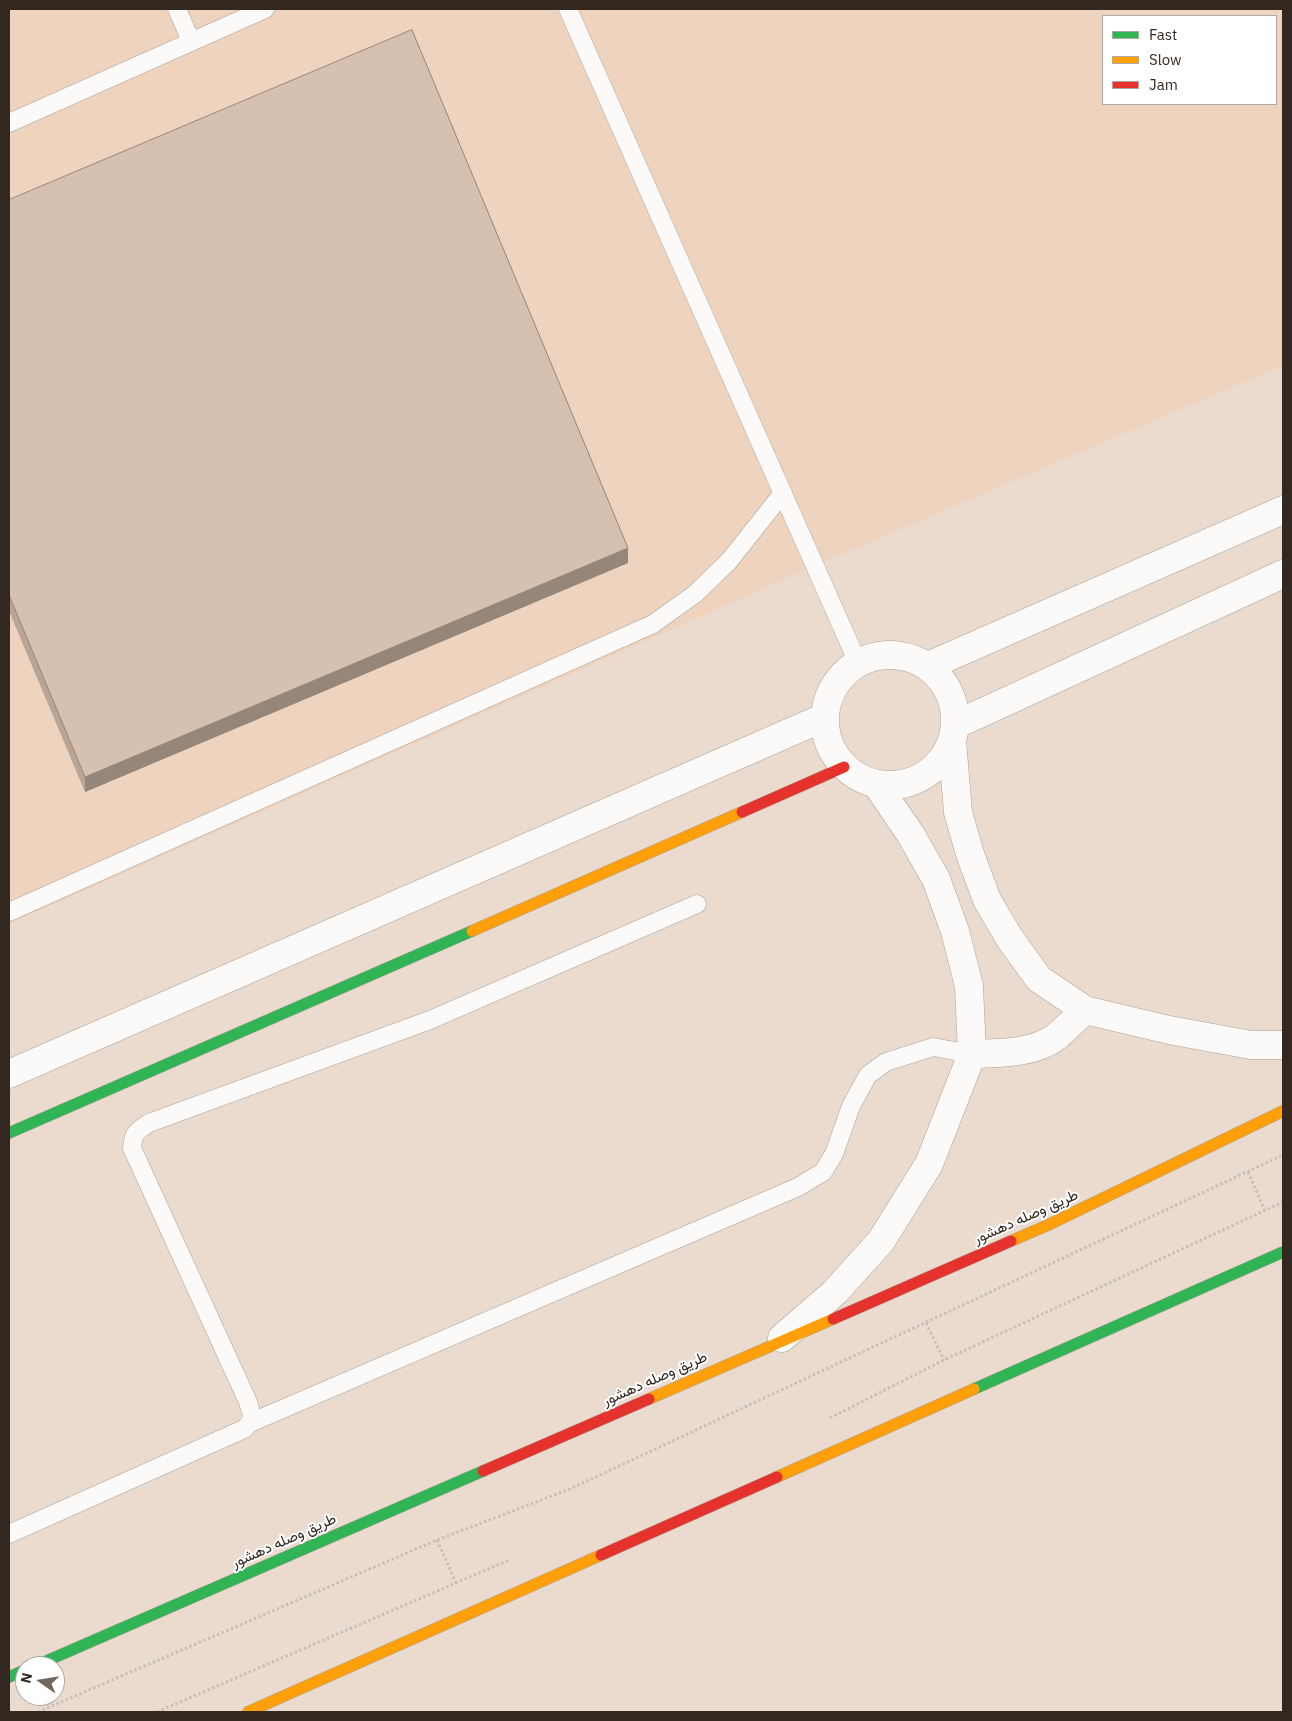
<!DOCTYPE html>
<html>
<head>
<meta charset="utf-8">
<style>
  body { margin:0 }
  #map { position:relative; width:1292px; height:1721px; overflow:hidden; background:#ebdbcf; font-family:"IBM Plex Sans",sans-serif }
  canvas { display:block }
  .frame { position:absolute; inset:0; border:10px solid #332820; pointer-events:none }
  .legend { position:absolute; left:1102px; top:15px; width:175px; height:90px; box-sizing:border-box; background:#fff; border:1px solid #ada9a6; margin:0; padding:6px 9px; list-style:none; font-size:15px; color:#332820 }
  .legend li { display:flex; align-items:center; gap:10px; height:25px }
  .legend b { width:25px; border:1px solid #ada9a6 }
  .north { position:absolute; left:15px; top:1656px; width:50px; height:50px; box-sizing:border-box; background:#fff; border:1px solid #ada9a6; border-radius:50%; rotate:283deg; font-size:14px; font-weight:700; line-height:20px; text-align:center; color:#332820 }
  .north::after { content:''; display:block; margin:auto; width:18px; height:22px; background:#73675d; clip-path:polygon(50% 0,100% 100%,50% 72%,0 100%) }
</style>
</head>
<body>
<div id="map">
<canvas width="1292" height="1721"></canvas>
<div class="frame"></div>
<ul class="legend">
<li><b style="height:6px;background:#30b455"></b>Fast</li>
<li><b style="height:6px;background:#ff9f0a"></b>Slow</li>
<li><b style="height:6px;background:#e5322d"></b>Jam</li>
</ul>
<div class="north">N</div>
</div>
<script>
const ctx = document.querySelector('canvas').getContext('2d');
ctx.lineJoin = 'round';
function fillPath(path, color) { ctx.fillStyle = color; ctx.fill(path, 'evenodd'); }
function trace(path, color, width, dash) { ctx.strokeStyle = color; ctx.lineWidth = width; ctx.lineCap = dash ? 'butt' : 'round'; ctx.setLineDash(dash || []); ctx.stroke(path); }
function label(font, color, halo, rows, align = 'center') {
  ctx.font = font + ' "IBM Plex Sans",Vazirmatn,sans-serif'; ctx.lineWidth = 4; ctx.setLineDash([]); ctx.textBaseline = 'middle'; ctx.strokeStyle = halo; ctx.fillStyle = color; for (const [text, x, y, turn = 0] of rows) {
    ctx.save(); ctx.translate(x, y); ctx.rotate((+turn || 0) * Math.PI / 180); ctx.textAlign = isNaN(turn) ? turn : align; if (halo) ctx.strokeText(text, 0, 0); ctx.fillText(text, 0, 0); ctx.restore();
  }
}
fillPath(new Path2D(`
  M9,9H1283V366L815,566L9,924ZM1103,16H1276V104H1103Z`), '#eed3be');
const lane = new Path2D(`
  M177,9L191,41
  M568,9L858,663
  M9,123L265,9
  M9,912L653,624L695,594L729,561L783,493
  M250,1423L798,1187L823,1172L834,1154L851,1106L868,1075L886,1062L933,1047L972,1054
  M9,1534L244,1429C255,1419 252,1415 248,1402L132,1148C133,1133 137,1131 149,1123L430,1020L697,904`);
const street = new Path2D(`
  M825 720a65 65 0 1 1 130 0a65 65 0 1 1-130 0Z
  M928,666L1283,510
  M955,725L1283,574
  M952,741L958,812L970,854L987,900L1010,939L1039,979L1085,1010L1169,1030L1251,1045H1283
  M972,1054C999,1053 1033,1054 1056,1037C1066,1029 1075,1019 1085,1010
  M9,1074L825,717
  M782,1338L835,1292L881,1241L929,1164L972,1054L969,986L955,931L936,879L911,835L877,785`);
const fast = new Path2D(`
  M9,1133L472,931
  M974,1389L1283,1252
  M35,1666L483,1471
  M9,1677L25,1670`);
const slow = new Path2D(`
  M472,931L742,812
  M1011,1241L1048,1225L1283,1111
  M649,1399L833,1319
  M777,1477L974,1389
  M248,1712L601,1555`);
const jam = new Path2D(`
  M742,812L844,767
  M833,1319L1011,1241
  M483,1471L649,1399
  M601,1555L777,1477`);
trace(lane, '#ada197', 19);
trace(street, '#ada197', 29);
trace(fast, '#ada197', 12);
trace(slow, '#ada197', 12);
trace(jam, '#ada197', 12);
trace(new Path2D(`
  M1248,1172L1265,1211
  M926,1323L944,1360
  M830,1418L944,1360L1283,1202
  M437,1540L456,1583
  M38,1712L437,1540L570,1489L1283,1155
  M157,1712L509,1560`), '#c6c0bb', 3, [2.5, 2.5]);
trace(lane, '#fcfaf8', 18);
trace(street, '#fcfaf8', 28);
trace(fast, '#30b455', 11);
trace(slow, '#ff9f0a', 11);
trace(jam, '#e5322d', 11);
fillPath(new Path2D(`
  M9,200L628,563L85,792L9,611Z`), '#b8a596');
fillPath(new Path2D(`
  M628,548V563L85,792V777Z`), '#96867a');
const building = new Path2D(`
  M412,30L628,548L85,777L9,595V200Z`);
fillPath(building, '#d6c0af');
trace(building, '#96867a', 1);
label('15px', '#332820', '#fff', [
  ["طريق وصله دهشور",1026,1217,-24],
  ["طريق وصله دهشور",655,1379,-24],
  ["طريق وصله دهشور",284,1541,-24]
]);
</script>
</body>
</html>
